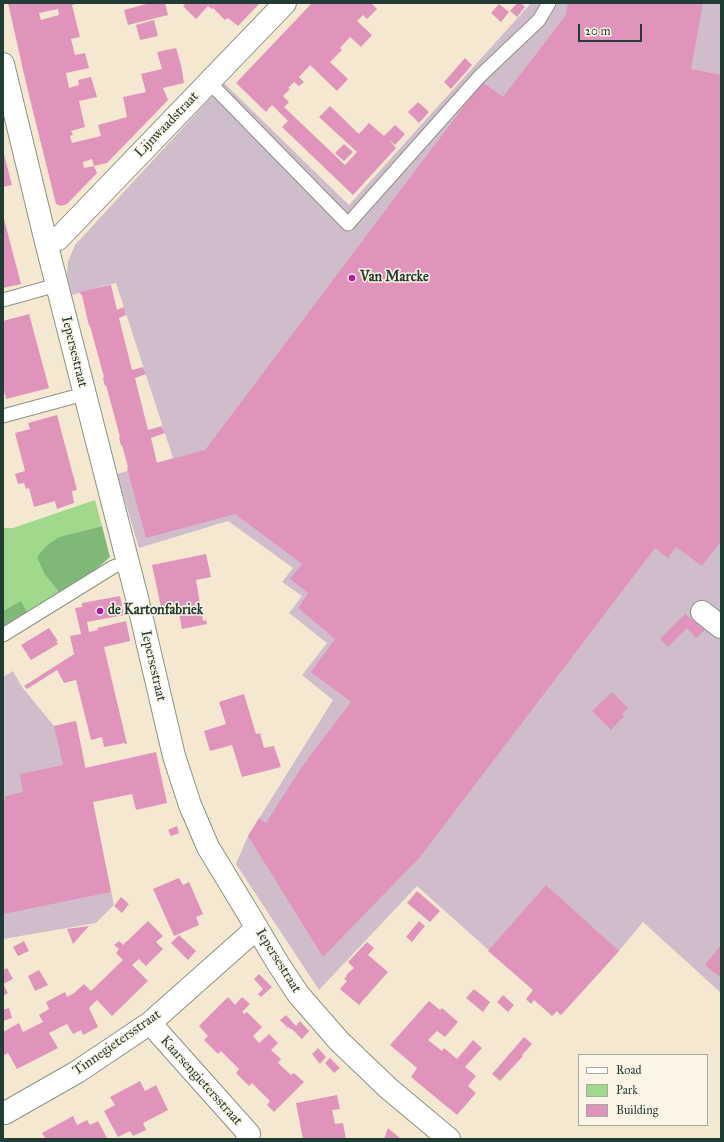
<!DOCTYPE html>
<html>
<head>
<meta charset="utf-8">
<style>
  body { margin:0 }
  #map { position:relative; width:724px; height:1142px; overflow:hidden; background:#f4e9d0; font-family:"IM FELL Great Primer",serif }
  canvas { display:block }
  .frame { position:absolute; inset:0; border:4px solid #1f3d34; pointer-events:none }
  .legend { position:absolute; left:578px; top:1054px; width:130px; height:72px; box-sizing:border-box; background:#fcf5e5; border:1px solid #a4ab9e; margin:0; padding:5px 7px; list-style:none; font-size:12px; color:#1f3d34 }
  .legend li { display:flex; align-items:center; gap:8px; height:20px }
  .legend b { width:20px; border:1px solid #a4ab9e }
  .scale { position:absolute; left:578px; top:24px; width:64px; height:18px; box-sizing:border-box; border:2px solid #1f3d34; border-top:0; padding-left:5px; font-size:12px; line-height:14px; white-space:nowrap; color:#1f3d34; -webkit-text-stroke:3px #fcf5e5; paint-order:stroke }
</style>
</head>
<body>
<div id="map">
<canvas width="724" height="1142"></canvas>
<div class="frame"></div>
<ul class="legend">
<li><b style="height:5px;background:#fff"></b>Road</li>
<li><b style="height:11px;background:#a0d98b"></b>Park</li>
<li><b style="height:11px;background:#e094bc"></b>Building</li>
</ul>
<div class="scale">20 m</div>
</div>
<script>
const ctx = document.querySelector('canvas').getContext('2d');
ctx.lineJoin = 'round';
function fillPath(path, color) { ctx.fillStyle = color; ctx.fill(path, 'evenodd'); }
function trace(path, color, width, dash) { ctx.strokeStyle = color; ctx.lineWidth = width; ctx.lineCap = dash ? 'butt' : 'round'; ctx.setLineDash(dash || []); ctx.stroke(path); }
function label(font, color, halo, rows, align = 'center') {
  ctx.font = font + ' "IM FELL Great Primer",serif'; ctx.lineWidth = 3; ctx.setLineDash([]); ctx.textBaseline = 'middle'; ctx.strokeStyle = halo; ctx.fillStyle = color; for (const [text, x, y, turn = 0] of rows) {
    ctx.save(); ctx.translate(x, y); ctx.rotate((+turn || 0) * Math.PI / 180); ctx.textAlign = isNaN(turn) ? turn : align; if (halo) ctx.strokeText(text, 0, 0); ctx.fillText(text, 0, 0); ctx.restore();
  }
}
fillPath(new Path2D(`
  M531,3H721V993L643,922L619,951L561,1015L417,886L319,990L236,864L248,836L333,700L302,675L327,643L289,613L302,596L282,582L293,568L228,521L139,548L117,474L173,458L116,283L72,295L67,275L68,262L75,245L224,83L349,205Z
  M13,671L22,687L54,726L76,721L114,905L96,923L3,939V677Z`), '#d0bdcc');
fillPath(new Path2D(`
  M95,500L102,526L59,537L45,575L60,593L28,614L3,611V528H13Z`), '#a0d98b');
fillPath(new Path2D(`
  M102,526L110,557L93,572L60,593L45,575L37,557L45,547L59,537Z
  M21,601L28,614L3,630V611Z`), '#80b977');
fillPath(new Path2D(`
  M8,3H79L72,5L80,37L71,39L75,55L85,53L89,68L66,73L69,88L79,85L78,80L91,77L97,97L79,101L85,127L71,131L73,135L70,136L72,143L101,136L98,125L127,117L123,97L146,92L141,74L162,69L157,52L176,48L181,65L184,83L163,88L168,100L107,163L94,166L92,159L83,162L84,168L94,166L97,173L67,204L61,206L56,204L26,83ZM58,9L59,15L41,20L39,13Z
  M150,3H165L168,15L128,25L124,10Z
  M186,3H260L238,26L228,18L225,20L213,8L212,9L208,6L196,19L183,6Z
  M312,3H371L377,9L367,19L363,15L357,21L372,35L361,47L350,37L340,48L342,50L330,62L348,79L337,91L310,65L299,77L304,82L299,86L294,82L288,88L290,89L283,96L289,102L284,107L345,165L357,152L319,117L330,106L359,134L369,123L384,136L395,125L405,134L395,145L388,139L396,148L353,195L282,127L288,121L272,105L266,112L236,83Z
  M517,3H521L525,7L517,17L510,11Z
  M568,3H703L691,69L721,75V541L702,566L676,547L668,558L655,548L420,857L323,957L248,836L259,818L266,823L301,768L351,702L311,672L335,639L298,608L308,593L290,579L302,564L235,514L146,538L127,468L128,467L122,445L121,446L119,437H120L106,385L105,386L104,383L103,377H104L90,326H89L82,295H81L80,292L111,285L117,310L124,307L126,315L119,318L132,370L143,367L146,374L135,378L148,430L162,426L165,433L151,438L157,463L205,450L482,82L503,97L566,15Z
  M499,4L509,12L501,22L491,13Z
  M154,20L158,36L140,40L136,25Z
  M465,58L472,65L451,89L444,82Z
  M418,102L429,112L419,123L408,112Z
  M344,144L353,152L344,161L335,153Z
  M3,150L12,185L3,187Z
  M3,215L21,284L3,288Z
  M29,314L49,388L6,399L3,387V321Z
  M57,415L77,490L72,491L74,503L57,509L55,501L34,507L29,488L26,489L24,483L18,484L15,474L25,471L15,433L30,429L28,423Z
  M206,554L211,577L196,580L203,621L206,620L207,624L182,629L179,613L163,616L152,565Z
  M120,596L124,615L87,622L89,632L98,630L97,628L126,621L130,640V641L104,647L127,744H125V743L104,747L102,737L91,740L76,680L64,683L57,670L27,689L24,686L74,654L70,636L81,634L75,608L82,607V603Z
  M685,614L705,630L696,638L687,628L668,647L660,639Z
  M49,628L58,641H56L58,644L31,660L21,645Z
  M612,692L628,708L622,714L624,716L611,730L592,711Z
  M244,694L256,734L260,733L264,748L274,746L281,767L242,777L232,745L210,751L204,731L226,724L219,702Z
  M76,721L85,768L156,752L167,803L136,810L132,794L93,802L111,892L3,914V800H5V796L23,792L20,774L63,765L54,726Z
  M177,826L179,833L171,836L168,830Z
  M179,878L183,885L189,882L203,914L196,917L199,925L174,936L153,889Z
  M546,885L619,951L561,1015L557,1011L552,1016L534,1000L531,1004L526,999L533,990L488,951Z
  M417,891L440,911L430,922L407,903Z
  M121,897L129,904L122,913L114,906Z
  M148,921L163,936L156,942L163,949L146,966L139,959L132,965L148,981L112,1016L97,1000L89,1008L98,1027L83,1035L81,1030L73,1034L67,1024L49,1033L58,1048L17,1069L8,1053L3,1056V1032L19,1023L23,1032L43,1022L39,1015L49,1009L46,1002L65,992L67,997L74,993L84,984L91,991L123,960L116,953L119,949L114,945L119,941L123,945Z
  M419,921L425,926L412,942L406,937Z
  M89,926L73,944L67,929Z
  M179,935L196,951L188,960L171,943Z
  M24,941L29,951L18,956L13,947Z
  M367,942L374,948L368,955L388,972L359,1005L340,989L347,981L344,979L347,976L346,975L354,968L348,962Z
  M721,945V978L705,965Z
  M7,968L13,979L3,984L8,993L3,996V970Z
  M39,970L48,985L35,991L28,976Z
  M259,974L272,987L261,997L258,994L263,989L254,979Z
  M474,989L490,1002L483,1012L466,998Z
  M503,995L514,1005L508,1012L497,1002Z
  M228,997L235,1005L242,997L250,1004L242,1012L244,1014L247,1012L262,1027L253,1036L259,1043L269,1034L278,1043L271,1050L281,1059L278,1063L291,1075L294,1073L304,1082L274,1112L267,1105L270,1101L252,1083L249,1086L236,1073L239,1069L221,1051L218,1054L204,1040L208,1036L199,1026Z
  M429,1001L440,1010L442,1008L458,1022L445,1037L437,1031L428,1040L442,1051L444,1048L457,1059L473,1040L482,1048L465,1067L476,1076L468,1086L476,1093L457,1115L411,1077L417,1068L390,1045Z
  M9,1008L12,1018L3,1021V1010Z
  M286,1015L296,1026L300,1021L309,1031L302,1039L292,1029L291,1030L289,1027L288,1028L280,1020Z
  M524,1037L532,1044L522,1055L523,1056L500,1081L492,1074Z
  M318,1048L326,1057L320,1064L312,1054Z
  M330,1058L340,1068L334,1073L325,1063Z
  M140,1081L145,1091L156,1085L168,1110L143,1123L146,1130L133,1136L130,1131L118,1137L104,1111L115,1105L110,1097Z
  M337,1095L340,1109L332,1110L335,1124L343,1123L346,1139H303L296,1103Z
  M73,1116L77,1125L87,1120L90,1125L98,1121L107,1138L46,1139L42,1133Z
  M388,1128L401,1139H384Z`), '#e094bc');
const lane = new Path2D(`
  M209,82L348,224L480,76L539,20L549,3
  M3,300L57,285
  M3,416L84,394
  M3,635L113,567L127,562`);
const street = new Path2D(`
  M3,64L46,242L137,598L174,756L190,805L208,847L257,928L277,962L298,994L339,1041L388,1088L449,1139
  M46,242L58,239L285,3
  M702,612L721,627
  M150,1023L249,1134L247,1139
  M3,1112L5,1113L77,1072L150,1023L257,928`);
trace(lane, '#8a9382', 15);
trace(street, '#8a9382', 24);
trace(lane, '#fff', 13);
trace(street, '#fff', 22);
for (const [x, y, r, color] of [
  [352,278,4,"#b5179e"],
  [100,611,4,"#b5179e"]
]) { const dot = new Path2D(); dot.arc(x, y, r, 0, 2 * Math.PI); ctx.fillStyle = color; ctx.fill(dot); trace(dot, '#fcf5e5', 1.5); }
label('14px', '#1f3d34', '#fcf5e5', [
  ["Lijnwaadstraat",167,125,-46],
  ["Iepersestraat",74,352,76],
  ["Iepersestraat",153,666,77],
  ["Iepersestraat",278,961,58],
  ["Tinnegietersstraat",117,1043,-35],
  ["Kaarsengietersstraat",201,1081,48]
]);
label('bold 14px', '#1f3d34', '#fcf5e5', [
  ["Van Marcke",360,278],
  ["de Kartonfabriek",108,611]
], 'left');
</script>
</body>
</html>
